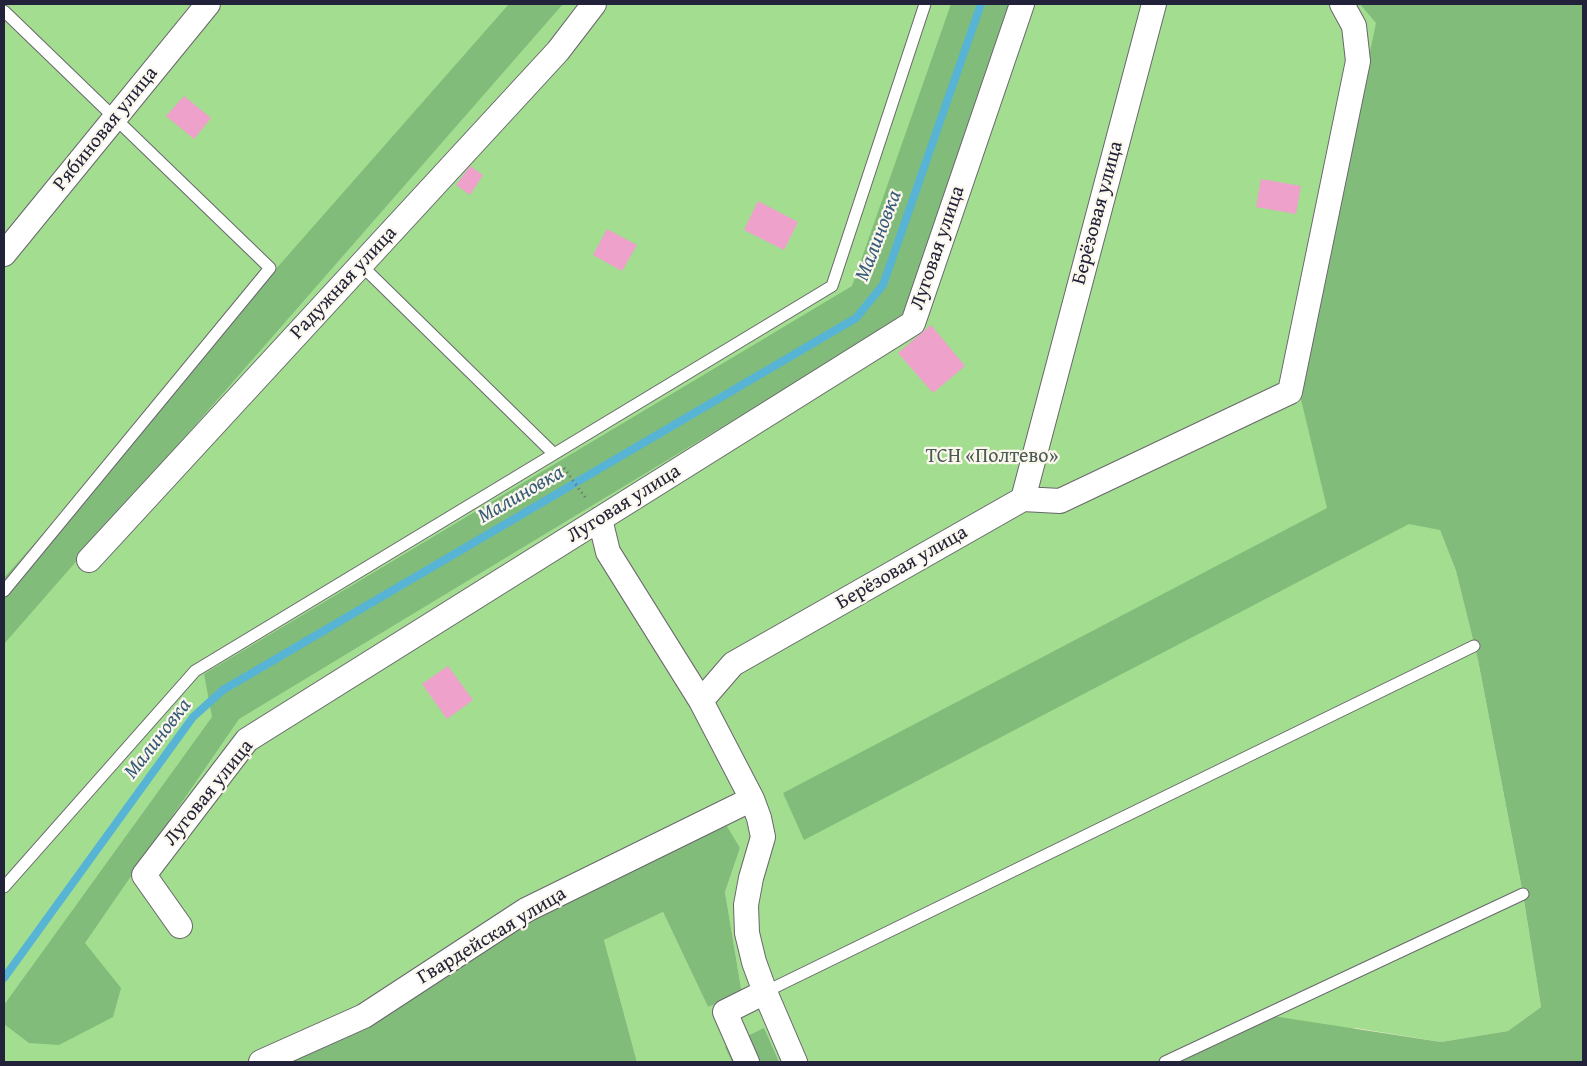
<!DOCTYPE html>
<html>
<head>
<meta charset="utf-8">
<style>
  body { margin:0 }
  #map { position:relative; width:1587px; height:1066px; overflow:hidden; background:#ede6c8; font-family:"Gentium Book Plus",serif }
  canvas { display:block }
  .frame { position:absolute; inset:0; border:5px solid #22223b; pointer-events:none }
</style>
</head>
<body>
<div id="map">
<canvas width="1587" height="1066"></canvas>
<div class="frame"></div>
</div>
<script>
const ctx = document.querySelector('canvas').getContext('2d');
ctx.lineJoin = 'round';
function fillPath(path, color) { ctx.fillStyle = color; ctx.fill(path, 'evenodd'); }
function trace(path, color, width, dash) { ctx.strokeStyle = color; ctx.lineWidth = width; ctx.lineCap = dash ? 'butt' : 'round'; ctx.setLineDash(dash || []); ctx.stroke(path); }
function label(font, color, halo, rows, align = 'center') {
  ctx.font = font + ' "Gentium Book Plus",serif'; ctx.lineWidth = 4.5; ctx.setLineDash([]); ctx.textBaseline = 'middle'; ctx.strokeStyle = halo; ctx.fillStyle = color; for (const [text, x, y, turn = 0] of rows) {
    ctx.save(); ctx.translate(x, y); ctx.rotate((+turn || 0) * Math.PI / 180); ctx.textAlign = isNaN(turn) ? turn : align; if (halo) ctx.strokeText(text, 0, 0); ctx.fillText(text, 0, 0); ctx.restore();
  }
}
fillPath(new Path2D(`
  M4,4H1452L1440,530L1456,571L1478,660L1523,894L1541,1007L1508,1031L1441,1042L1356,1028L1165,1062H637L604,940L663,912L708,1007L742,994L725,892L740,848L261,1062H4Z`), '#a2dd90');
fillPath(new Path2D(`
  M509,4H563L4,644V578Z
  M951,4H1009L904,317L239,719L85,943L121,988L113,1017L59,1045L29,1043L4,1024V1005L212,717L204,674L852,286Z
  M1360,4H1583V1062H1165L1266,1015L1441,1042L1508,1031L1541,1007L1523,894L1478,660L1456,571L1440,530L1409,524L804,840L783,793L1327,508L1299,391L1376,23Z
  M725,823L740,848L725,892L742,994L708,1007L663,912L604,940L637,1062H261L526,910Z
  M764,1028L779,1062H732L725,1047Z`), '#81bc7a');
trace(new Path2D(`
  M4,978L193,717L223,690L856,318L883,285L981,4`), '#57b4d5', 8);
fillPath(new Path2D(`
  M184,96L211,118L194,139L166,116Z
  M470,166L483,175L470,195L456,185Z
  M1261,179L1301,186L1296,214L1256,207Z
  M758,201L798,222L784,250L744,230Z
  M607,229L637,245L622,271L593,255Z
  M931,325L965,366L933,393L898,353Z
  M448,666L473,700L447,719L422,684Z`), '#eea1ca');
const service = new Path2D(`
  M4,11L270,268L4,591
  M361,265L554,454
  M4,887L195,671L832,286L925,4
  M765,992L1474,646
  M1165,1062L1523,894`);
const minor = new Path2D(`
  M4,254L208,4
  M1023,499L1060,501L1290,392L1358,61L1354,26L1342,4
  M600,519L608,552L701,701
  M89,560L558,51L594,4
  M180,926L144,875L247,740L913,323L1022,4
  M261,1062L364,1016L526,910L752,799
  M747,1062L725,1012L765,992
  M795,1062L765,992L754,962L747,933L746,905L751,878L763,837L759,818L752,799L701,701L733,664L1023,499L1154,4`);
trace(service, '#69676c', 13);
trace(minor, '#69676c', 26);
trace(new Path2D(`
  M564,468L587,500`), '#69676c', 3, [1, 4]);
trace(service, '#fff', 11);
trace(minor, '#fff', 24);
label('20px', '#22223b', '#fbf7ec', [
  ["Рябиновая улица",106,129,-51],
  ["Берёзовая улица",1098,213,-75],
  ["Луговая улица",938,248,-71],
  ["Радужная улица",344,283,-47],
  ["Луговая улица",624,504,-32],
  ["Берёзовая улица",902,568,-30],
  ["Луговая улица",209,793,-51],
  ["Гвардейская улица",492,936,-31]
]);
label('20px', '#485a54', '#fbf7ec', [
  ["ТСН «Полтево»",992,457]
]);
label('italic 21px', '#375c79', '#fbf7ec', [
  ["Малиновка",879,236,-69],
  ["Малиновка",521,495,-30],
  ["Малиновка",158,739,-52]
]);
</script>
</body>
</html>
